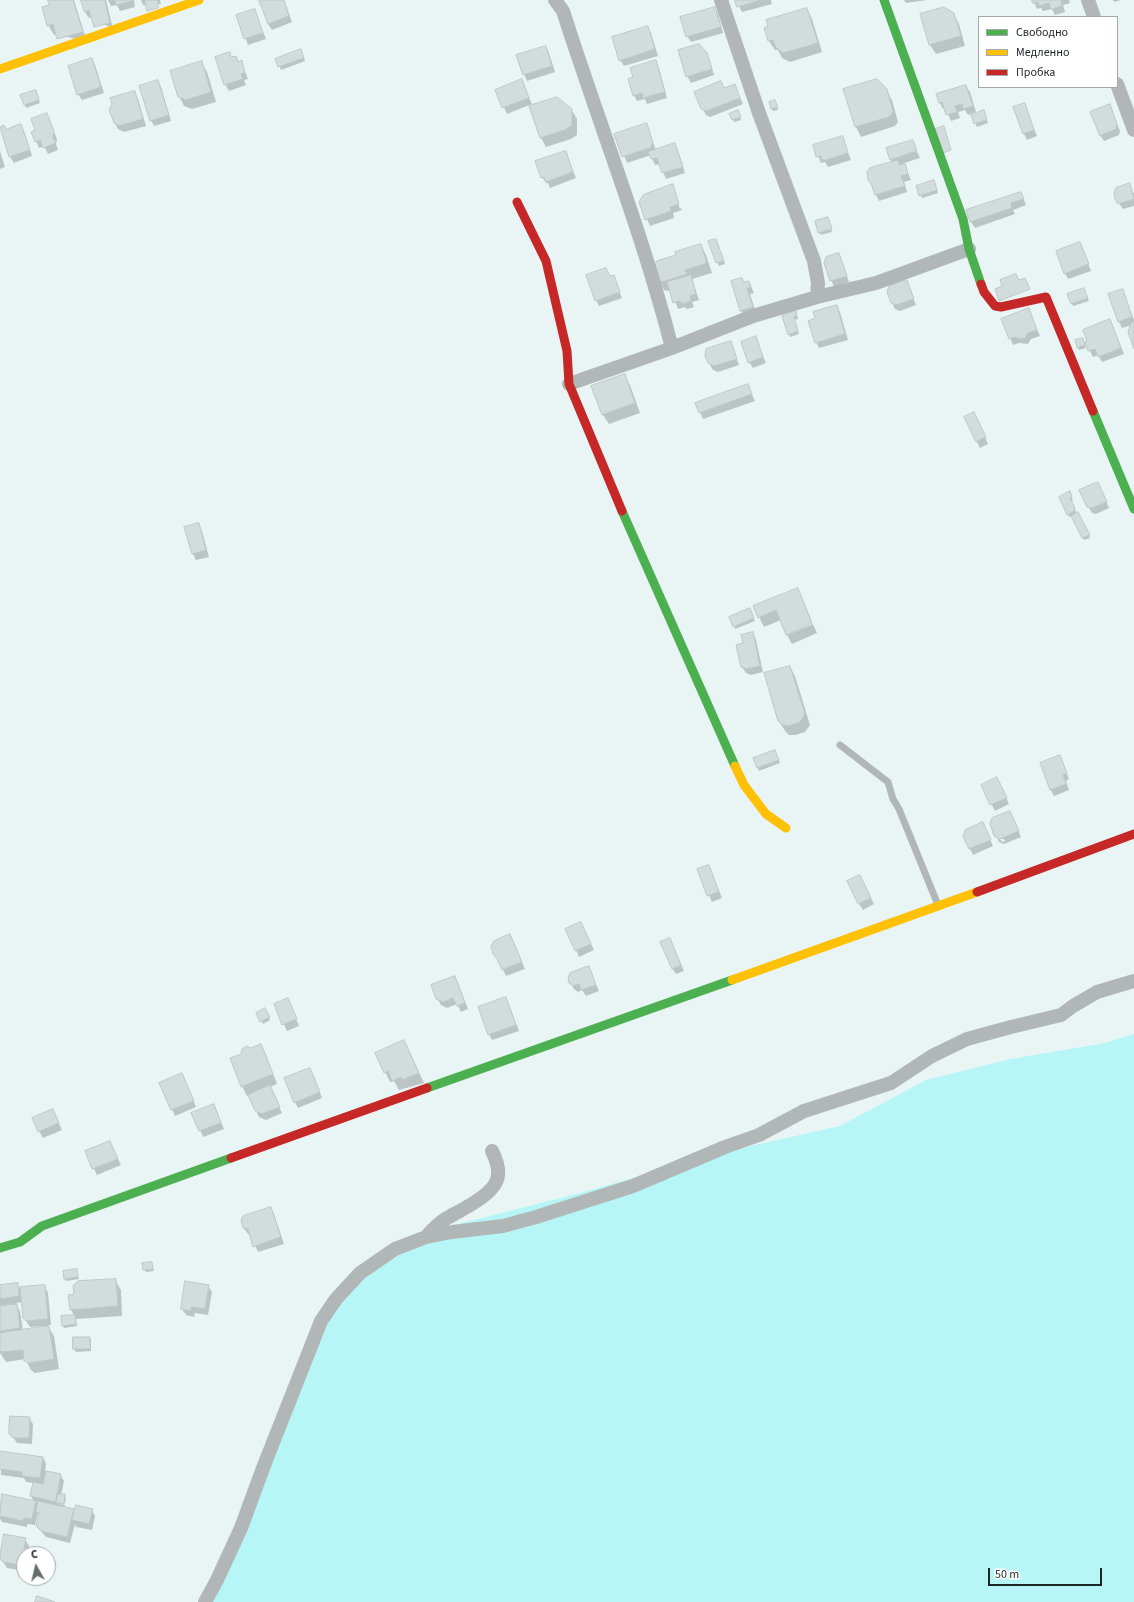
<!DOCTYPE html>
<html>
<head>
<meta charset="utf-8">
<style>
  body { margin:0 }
  #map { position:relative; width:1134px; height:1602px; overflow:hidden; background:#e9f5f5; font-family:"Source Sans 3",sans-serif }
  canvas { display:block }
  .legend { position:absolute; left:978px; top:16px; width:140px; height:72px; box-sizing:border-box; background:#fff; border:1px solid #a5a8a8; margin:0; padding:5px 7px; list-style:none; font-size:12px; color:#1d2525 }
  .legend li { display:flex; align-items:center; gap:8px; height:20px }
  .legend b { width:20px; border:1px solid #a5a8a8 }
  .north { position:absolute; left:16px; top:1546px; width:40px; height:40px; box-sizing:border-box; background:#fff; border:1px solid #a5a8a8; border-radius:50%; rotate:352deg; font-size:11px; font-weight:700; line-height:16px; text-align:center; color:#1d2525 }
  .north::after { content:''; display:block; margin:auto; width:14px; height:18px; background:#646e6e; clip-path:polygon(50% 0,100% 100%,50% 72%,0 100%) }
  .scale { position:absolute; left:988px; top:1568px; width:114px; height:18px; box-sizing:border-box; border:2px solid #1d2525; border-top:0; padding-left:5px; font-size:12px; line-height:14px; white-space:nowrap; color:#1d2525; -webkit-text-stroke:3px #fff; paint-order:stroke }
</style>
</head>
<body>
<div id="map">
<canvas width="1134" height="1602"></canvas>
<ul class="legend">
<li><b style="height:5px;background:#4caf50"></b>Свободно</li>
<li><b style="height:5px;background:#ffc107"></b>Медленно</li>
<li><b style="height:5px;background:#c62828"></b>Пробка</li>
</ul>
<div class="north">С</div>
<div class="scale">50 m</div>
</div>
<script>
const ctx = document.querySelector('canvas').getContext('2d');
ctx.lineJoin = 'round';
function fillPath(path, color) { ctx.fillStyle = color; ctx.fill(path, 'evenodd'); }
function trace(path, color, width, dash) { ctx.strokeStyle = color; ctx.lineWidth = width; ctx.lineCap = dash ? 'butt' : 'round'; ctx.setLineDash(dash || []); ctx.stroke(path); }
fillPath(new Path2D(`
  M1134,1034V1602H205L318,1328L352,1285L407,1242L462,1223L580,1193L728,1151L840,1126L926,1080L1011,1059L1105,1043Z`), '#b6f6f7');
fillPath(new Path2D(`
  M49,0H74L87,42L57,34L54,35L48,25L50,5Z
  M82,0H106L113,29L92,17L89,18L85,12Z
  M108,0H134L135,7L120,11L117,5L111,6Z
  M141,0H160L161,4L143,5Z
  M264,0H284L292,22L272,30L268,24Z
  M736,0H771L772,4L742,12Z
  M904,0H927L906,3Z
  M1033,0H1069L1070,3L1063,5L1065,12L1055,15L1052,9L1043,11L1041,8L1037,9Z
  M1113,0H1121L1114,2Z
  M714,8L718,14L723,33L691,42L687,36Z
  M807,9L812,19L822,52L790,62L782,58L778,50H775L769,41L765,28Z
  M254,10L266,39L248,45L237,16Z
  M953,14L959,24L965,46L936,54L930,45Z
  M647,27L651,33L658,56L624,66L620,60Z
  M546,47L549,53L555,72L527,81L524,74Z
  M302,53L305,61L281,70L276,59Z
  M229,54L232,58L236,57L239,62H241L248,79L244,80L246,85L229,91L225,84Z
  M706,54L710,61L714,75L691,83L687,76Z
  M91,59L95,65L104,93L82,100L78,94Z
  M655,61L659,68L667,98L647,104L645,99L637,101L634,95V78Z
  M201,62L207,72L216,102L192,109L184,106L179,96Z
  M521,80L532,104L507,114L496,90Z
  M157,81L161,87L171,121L154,126L151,120Z
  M734,85L743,104L710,117L706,115L702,108L724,89Z
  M966,86L970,92L976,112L968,115L965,110L958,112L960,118L951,121L945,108L943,109L940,103Z
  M844,90H886L892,100L898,122L895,126L861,137L856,127Z
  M36,91L40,103L26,108L22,96Z
  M134,92L138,99L146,126L124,132L118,129L114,122Z
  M776,104L778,110L773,111L772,109Z
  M1024,104L1037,136L1027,140L1024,134Z
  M1109,105L1120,131L1119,135L1104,141L1100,135Z
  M530,107L571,109L577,119V135L571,139L546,147L541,138Z
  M984,112L988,123L977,127L972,115Z
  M731,114H739L741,120L734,122Z
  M47,115L57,139L56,144L58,150L48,154L44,146L39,148L32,132L36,131Z
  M646,124L656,150L675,144L678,151L685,173L666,179L660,164L655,165L651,155L627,163L616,134Z
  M20,125L24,131L32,156L14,163L10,157L6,130Z
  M842,137L851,160L828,167L825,162L821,163L814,146Z
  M912,141L920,158L904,163L911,180L904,182L907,192L879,201L876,195L892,162L887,149Z
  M0,151L5,167L0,169Z
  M565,152L576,178L550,188L548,183H546L542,177Z
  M935,183L938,193L922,198L917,186Z
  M1129,185L1134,194V206L1123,209L1116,199Z
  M672,186L675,191H674L680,209L681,208L682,210L673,213L674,218L650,226L640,202Z
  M1021,193L1026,205L1013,210L1015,214L975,228L971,222Z
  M829,221L832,232L821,235L819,232Z
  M710,242H717L725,264L719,266Z
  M1080,243L1091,271L1068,279L1065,273Z
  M701,245L706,255L712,273L692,279L699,300L692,302L694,307L687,309L685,307L678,309L671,290L668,291L664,290L659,280L677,256Z
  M839,254L849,282L834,287L825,263Z
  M613,276L622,298L599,306L596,300L610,277Z
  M906,281L916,305L900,311L895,309L892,303Z
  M732,282L744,283L749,282L754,293L750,294L756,313L745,317L741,311Z
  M1122,290L1134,320V345L1132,325L1122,328L1119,322Z
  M1085,292L1089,301L1073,306L1072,303Z
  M836,306L840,312L848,340L819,348L816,342Z
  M1028,309L1040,336L1031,339L1028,344L1019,343L1013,345L1002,319Z
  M797,315L798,319L794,320L799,334L790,337L783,317Z
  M1110,321L1124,354L1102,362L1098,355L1093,357L1086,343Z
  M755,338L766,363L753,368L749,362Z
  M730,342L739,365L718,372L713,370L709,363Z
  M1084,342L1086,348L1079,350L1078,347Z
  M624,376L630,385L640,413L609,424L603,415L593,387Z
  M748,385L755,401L703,419L696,403Z
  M977,419L988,444L980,448L977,442Z
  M1101,489L1109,508L1096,514L1092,513L1088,506Z
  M1069,493L1073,500L1071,501L1076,512L1075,514L1078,513L1090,538L1084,540L1072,516L1069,517L1068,514Z
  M198,524L202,531L209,557L196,560L193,554L186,528Z
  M797,589L812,622L786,633L781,620L764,627L759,617Z
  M751,612L755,621L735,629L734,626Z
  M813,624L817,633L792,644L787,635Z
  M753,633L756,640L763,672L751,675L746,673L742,667L744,644Z
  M790,667L795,676L810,725L805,732L795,735H789L785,731L779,721Z
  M775,751L780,763L759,771L755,759Z
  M1060,757L1069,779L1066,781L1069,790L1054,796L1050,789Z
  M982,785H1000L1009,804L995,811Z
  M1010,812L1021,837L1004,844L999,842L997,838L1004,842L1005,840L995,835Z
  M986,830L993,846L973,855L964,837Z
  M709,866L722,898L712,902L698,870Z
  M860,876L874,904L863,910L859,904Z
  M581,923L594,950L579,957L567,929Z
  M510,935L525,969L506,976L500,963Z
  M670,939L684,971L676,974L672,968Z
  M589,968L599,991L586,996L582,990L578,992L574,989L570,982Z
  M458,983L468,1009L461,1012L457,1004L447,1008L441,1005L437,998Z
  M506,998L519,1031L492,1040L489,1034Z
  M288,999L299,1026L287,1031L275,1004Z
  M265,1009L270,1020L263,1024L257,1013Z
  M404,1041L424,1083L399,1090L394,1081L390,1082L376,1053Z
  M261,1045L266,1055L277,1084L270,1087L282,1113L266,1120L259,1117L249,1095L247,1096L242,1086V1055Z
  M313,1075L322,1098L298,1108L295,1102Z
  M185,1080L196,1107L175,1116L160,1083Z
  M214,1105L224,1129L203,1137L193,1113Z
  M53,1111L62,1130L43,1138L39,1131Z
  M110,1142L121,1165L97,1175L86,1152Z
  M271,1208L274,1214L284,1244L258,1252L251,1235L248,1234L244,1228Z
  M151,1263L154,1271L146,1272L144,1269Z
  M76,1270L79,1279L66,1281L64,1278Z
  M115,1280L121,1290L122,1316L76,1319L77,1326L64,1328L63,1325L74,1316L71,1309L75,1295Z
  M17,1284L20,1289L45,1286L48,1293L51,1325H47L54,1336L59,1369L35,1373L31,1370L25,1359L6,1362L0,1353V1286ZM23,1302L24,1318L30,1327L44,1326L45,1327L23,1331L20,1311L15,1303Z
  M208,1286L212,1292L208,1315L195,1313L194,1317L186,1315L182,1309Z
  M90,1338L91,1340V1351L76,1352L74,1349Z
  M29,1418L33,1424L32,1444L17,1443L10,1433Z
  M0,1452L43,1457L46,1464L45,1472L60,1475L64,1481L61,1495H64L66,1498L65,1503L60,1502V1504L65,1505V1506H60L59,1507L73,1510L75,1513L92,1510L95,1516L92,1530L76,1527L75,1524L70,1543L46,1537L37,1526L40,1516L38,1513L35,1525L27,1524V1527L2,1522L0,1519V1508L3,1495L34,1502L31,1496L34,1483L26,1482L24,1478L1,1475Z
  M25,1539L29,1546L28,1550L37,1552L38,1554H24V1571L7,1568L1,1558Z`), '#0003');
const building = new Path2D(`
  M48,0H73L83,32L57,39L53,24L47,26L42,7L49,5Z
  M81,0H105L110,23L94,27L89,10L85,12Z
  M115,0H132L133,1L116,5Z
  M145,0H158V8L147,11Z
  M261,0H284L289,16L268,24L259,1Z
  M735,0H762L737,7Z
  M1032,0H1061L1062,6L1051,9L1049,3L1039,6L1038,2L1033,3Z
  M715,7L721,27L686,37L680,17Z
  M944,7L954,13L961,36L929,45L920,14Z
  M807,8L818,43L783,53L776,48L773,40L768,41L764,28L768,26L766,20Z
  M255,9L263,33L244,39L236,15Z
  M648,26L655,49L619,61L612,37Z
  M699,44L707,53L712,69L686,77L678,50Z
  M546,46L552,66L523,75L516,55Z
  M301,49L304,58L278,67L275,59Z
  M230,52L231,57L236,56L238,62L242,60L245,73L241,74L243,79L224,85L215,57Z
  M92,58L101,87L77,95L68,66Z
  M656,60L665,92L643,98L642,93L633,96L628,79L633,77L630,68Z
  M202,61L211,92L186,100L178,97L170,71Z
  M522,79L529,98L502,108L495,90Z
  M877,79L887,89L893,112L889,117L855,127L843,89Z
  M158,80L169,115L150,121L139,86Z
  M721,81L724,88L735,84L740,98L706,111L701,109L694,92Z
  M966,85L973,106L963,109L962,104L955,106L957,112L946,115L942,102L939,103L936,94Z
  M36,90L39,100L24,105L20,95Z
  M135,91L143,119L119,126L114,123L109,110L112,104L110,98Z
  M557,97L572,109V125L565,130L540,138L529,106Z
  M775,100L778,107L771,109L769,102Z
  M1025,103L1034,130L1023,134L1013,107Z
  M1110,104L1117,124L1116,129L1100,136L1090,112Z
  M738,110L741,117L732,120L729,114Z
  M984,110L987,120L974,124L971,115Z
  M47,113L54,131L53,137L56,143L43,148L40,140L35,142L31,132L35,130L31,119Z
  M647,123L653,143L650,148L622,157L614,134Z
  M21,124L30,150L9,157L0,127L4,125L6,129Z
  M944,126L951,150L943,153L935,129Z
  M843,136L848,153L823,161L821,156L816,157L813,145Z
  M913,140L917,151L890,160L886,148Z
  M675,143L683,167L662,173L657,158L651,159L648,152Z
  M566,151L573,172L546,182L544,177L541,178L535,161Z
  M898,160L900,165L905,163L908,174L901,176L905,186L875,195L872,186L868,180L867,172L870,168Z
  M934,180L937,190L919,196L916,186Z
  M1130,183L1134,199L1118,204L1115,199L1114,193L1116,188Z
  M673,184L679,204L670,207L671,211L645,220L639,202L643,195Z
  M1021,192L1024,199L1011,203L1012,208L970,222L966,210Z
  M828,217L832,229L818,233L815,221Z
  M716,239L724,261L716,263L708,241Z
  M1080,242L1089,264L1064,274L1056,251Z
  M701,244L707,263L685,270L687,274L662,282L658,280L653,264L657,261L676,255L675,252Z
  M839,253L847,276L830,281L824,263L826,257Z
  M606,268L610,276L614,275L620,292L595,301L586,275Z
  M1016,274L1019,280L1025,278L1030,289L999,301L995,289L1002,286L1000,280Z
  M691,275L696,294L690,296L691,301L682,304L680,301L673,303L667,282Z
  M742,278L744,282L749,281L751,287L747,288L753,307L740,311L731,281Z
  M907,280L914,299L896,305L891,303L887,292L889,286Z
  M1084,288L1088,298L1071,304L1067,294Z
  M1123,289L1132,317L1118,322L1108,294Z
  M837,305L845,334L815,343L808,321L815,318L813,312Z
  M1029,308L1037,330L1028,333L1025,338L1020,339L1015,337L1009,339L1001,319Z
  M796,311L797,316L794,317L798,331L788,335L782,316Z
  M1110,319L1121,348L1098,357L1095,349L1088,351L1085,342L1087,341L1083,330Z
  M1134,322V349L1128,332L1131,323Z
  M756,336L763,357L748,363L741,342Z
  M1083,338L1085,345L1077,348L1075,340Z
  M731,341L737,359L714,366L708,363L705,356L706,349Z
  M625,374L635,403L602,415L591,386Z
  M748,384L752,394L699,413L695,403Z
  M974,412L986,437L976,442L964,417Z
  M1098,482L1107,502L1092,508L1087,507L1079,490Z
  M1070,491L1072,497L1070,498L1075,508L1074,511L1067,515L1059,497Z
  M1078,512L1090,535L1082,538L1071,516Z
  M199,523L206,550L192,554L184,527Z
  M798,588L812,623L786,635L776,610L758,618L753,606Z
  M750,608L754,618L733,627L729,617Z
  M753,632L760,666L747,669L741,667L736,645L743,643L741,635Z
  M790,666L805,714L800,722L789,726L783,725L778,721L764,673Z
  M775,750L779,760L757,768L753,758Z
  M1060,755L1067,773L1063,775L1066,784L1050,790L1040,763Z
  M997,777L1007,798L990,805L981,785Z
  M1010,811L1019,831L1000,839L994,836L990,824L992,818Z
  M983,822L991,840L969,849L963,837L965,830Z
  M709,865L719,892L707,896L697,869Z
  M860,875L871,898L858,904L847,881Z
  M581,922L591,944L575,951L565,929Z
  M510,934L522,962L502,970L497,959L493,954L491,946L494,941Z
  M670,938L681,965L672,969L660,942Z
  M589,966L596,985L581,990L579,984L573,986L569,983L568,978L570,973Z
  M455,976L465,1003L457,1006L453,998L443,1002L436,999L431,985Z
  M506,997L516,1025L488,1035L478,1007Z
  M288,998L297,1019L282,1025L274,1004Z
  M265,1008L270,1017L260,1022L256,1013Z
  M404,1040L419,1073L402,1080L401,1077L392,1081L388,1071L384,1073L375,1053Z
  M261,1044L273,1074L241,1087L230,1058L241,1054L242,1049L247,1046L250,1048Z
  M310,1068L320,1092L294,1103L284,1078Z
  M182,1073L194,1101L171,1110L159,1083Z
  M270,1085L280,1107L262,1114L255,1111L248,1095Z
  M214,1104L221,1123L199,1131L191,1113Z
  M53,1109L59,1123L38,1132L32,1118Z
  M110,1141L118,1159L92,1169L85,1151Z
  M271,1207L281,1237L253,1247L248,1229L243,1228L241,1220L243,1216Z
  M152,1262L153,1269L143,1270L142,1263Z
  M77,1269L78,1277L64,1279L63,1271Z
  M116,1279L118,1306L70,1310L68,1295L74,1294L73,1286L78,1281Z
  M185,1281L209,1285L205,1309L191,1307V1311L181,1309Z
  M18,1283L19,1296L0,1299V1285Z
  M45,1285L48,1319L26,1321L23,1318L20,1287Z
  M17,1304L20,1328L0,1331V1306Z
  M75,1315L76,1324L62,1326L61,1316Z
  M49,1326L54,1359L29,1363L24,1361L23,1350L0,1352V1333Z
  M73,1337H90V1349H73Z
  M10,1416L30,1417L29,1438H13L9,1434Z
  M0,1451L43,1457L40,1478L22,1476V1472L0,1469Z
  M46,1471L61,1474L56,1502L30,1496L33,1482L43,1484Z
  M2,1494L36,1501L32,1519L24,1518L23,1521L0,1516Z
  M57,1494H65L64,1504L56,1503Z
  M38,1501L74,1509L67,1537L41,1531L36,1526L39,1513L36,1512Z
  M76,1505L93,1509L89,1524L72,1520Z
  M4,1534L26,1538L24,1548L38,1551L37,1554H24V1566L3,1562L0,1559V1555Z
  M37,1596L55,1602H35Z`);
fillPath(building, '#d3dcdc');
trace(building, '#bec7c7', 1);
trace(new Path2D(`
  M840,745L888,782L893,799L899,809L938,905`), '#b1b7b7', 7);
trace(new Path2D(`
  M555,0L563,11C599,124 643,234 672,348
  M721,0L759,113L814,261L818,283L817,297
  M1088,0L1094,17
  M1117,84L1134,130
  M569,384L672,348L753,316L817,297L876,283L969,249
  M426,1237C432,1230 439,1223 447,1218C461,1210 497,1194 498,1175C499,1167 496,1159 492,1151
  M205,1602L217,1580L241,1528L263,1468L321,1321L336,1299L360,1273L395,1249L426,1237L452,1232L503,1226L536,1217L633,1186L725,1147L759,1135L804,1111L891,1083L932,1056L967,1039L1011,1027L1061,1015L1073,1006L1097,992L1134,981`), '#b1b7b7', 14);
trace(new Path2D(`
  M884,0L963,219L969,249L981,284
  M1093,411L1134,509
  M622,511L735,766
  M427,1088L732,980
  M0,1248L20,1242L42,1226L231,1158`), '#4caf50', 9);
trace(new Path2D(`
  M0,69L199,0
  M735,766L744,785L766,814L786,828
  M732,980L977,892`), '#ffc107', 9);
trace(new Path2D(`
  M517,202L546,261L567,351L569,384L622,511
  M981,284L984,292L995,306L1001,307L1046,297L1093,411
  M977,892L1134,834
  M231,1158L427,1088`), '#c62828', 9);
</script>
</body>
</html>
